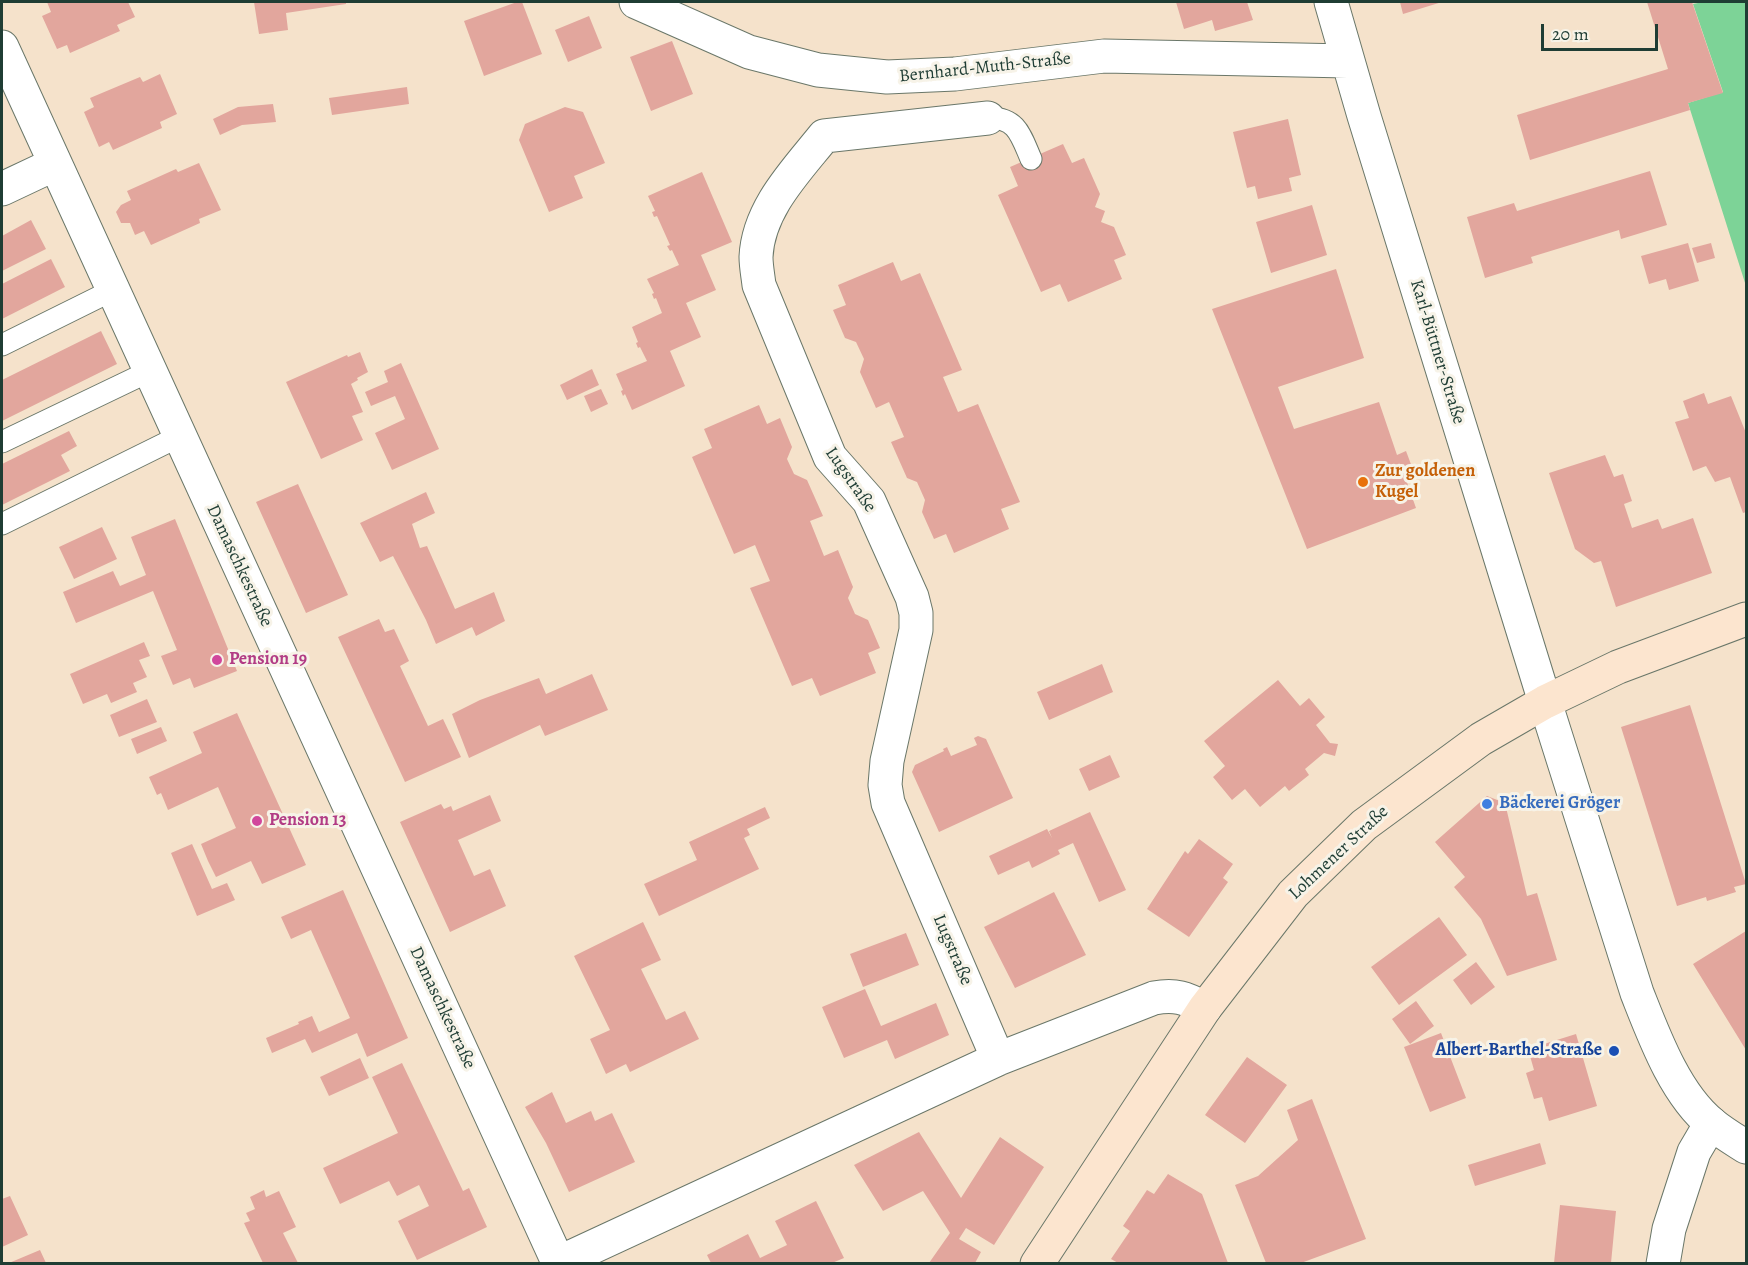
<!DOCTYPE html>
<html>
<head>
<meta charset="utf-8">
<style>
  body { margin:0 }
  #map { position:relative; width:1748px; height:1265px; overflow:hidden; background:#f5e2cb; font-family:Alegreya,serif }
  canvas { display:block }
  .frame { position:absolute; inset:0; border:3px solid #1f3d34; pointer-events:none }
  .scale { position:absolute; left:1541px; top:24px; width:117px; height:27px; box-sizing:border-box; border:3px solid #1f3d34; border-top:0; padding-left:8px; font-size:18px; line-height:21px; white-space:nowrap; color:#1f3d34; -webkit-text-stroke:4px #f7f3e8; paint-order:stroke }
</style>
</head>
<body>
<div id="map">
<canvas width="1748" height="1265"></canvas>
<div class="frame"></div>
<div class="scale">20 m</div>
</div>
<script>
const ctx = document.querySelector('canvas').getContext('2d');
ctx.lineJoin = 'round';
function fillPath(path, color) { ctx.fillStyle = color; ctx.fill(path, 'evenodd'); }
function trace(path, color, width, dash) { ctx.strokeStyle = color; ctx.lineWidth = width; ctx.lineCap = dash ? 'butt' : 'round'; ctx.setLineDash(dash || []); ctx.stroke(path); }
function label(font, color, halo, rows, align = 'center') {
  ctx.font = font + ' Alegreya,serif'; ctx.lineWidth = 6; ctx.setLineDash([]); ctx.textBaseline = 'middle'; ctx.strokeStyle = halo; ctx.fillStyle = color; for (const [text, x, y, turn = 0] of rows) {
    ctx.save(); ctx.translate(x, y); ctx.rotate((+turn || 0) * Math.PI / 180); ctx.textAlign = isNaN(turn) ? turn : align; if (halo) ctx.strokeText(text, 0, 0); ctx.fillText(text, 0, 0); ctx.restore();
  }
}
fillPath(new Path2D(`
  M1703,2H1746V286L1688,103L1723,92L1693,4Z`), '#7dd397');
fillPath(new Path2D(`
  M47,2H128L135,17L117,25L120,31L70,53L67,45L57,49L42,16L51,12Z
  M254,2H346V4L286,13L288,30L259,34Z
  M517,2H522L542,54L484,76L464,21Z
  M1176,2H1247L1253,20L1215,31L1212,20L1184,29Z
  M1400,2H1442L1403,14Z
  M1647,2H1692L1723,93L1688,103L1690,110L1530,160L1517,115L1668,69Z
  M589,16L602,48L568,62L555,30Z
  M672,41L693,94L651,111L630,57Z
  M160,74L177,114L160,122L162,128L113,150L109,142L99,147L84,112L94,107L90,98L140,77L143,82Z
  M407,87L409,104L332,115L329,98Z
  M273,104L276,122L242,125L220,135L213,119L238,107Z
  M565,107L583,112L605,163L574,176L583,198L549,212L519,140L525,124Z
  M1288,119L1301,175L1289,178L1292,191L1258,199L1255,186L1247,188L1233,132Z
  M1063,144L1072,163L1084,158L1100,194L1095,207L1105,211L1101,222L1114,227L1126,255L1114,260L1122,279L1068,302L1060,284L1041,292L998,195L1018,186L1010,167Z
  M199,163L221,210L199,219L200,223L151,245L144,231L135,235L130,223H121L116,212L121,205L131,200L127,191L176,169L178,172Z
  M1650,171L1667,225L1621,239L1619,230L1531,257L1533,263L1485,278L1467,217L1514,203L1517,211Z
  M702,172L732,242L701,255L716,290L686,303L701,337L670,351L685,386L632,410L625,394L623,396L621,391L623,390L616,374L647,361L640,347L638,348L636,343L638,342L632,327L662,313L656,298L654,299L652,294L654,293L647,279L679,265L672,250L670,251L667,246L670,245L657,216L654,217L652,212L655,211L648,196Z
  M1312,205L1327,255L1271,273L1256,222Z
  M31,220L46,249L2,271V236Z
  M1688,243L1699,281L1669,290L1666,279L1649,284L1641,256Z
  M1711,243L1715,258L1697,263L1692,248Z
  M51,259L65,287L2,319V284Z
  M893,262L901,281L920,273L962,370L943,377L958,412L978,404L1020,502L1001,509L1009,529L954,553L946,534L934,539L922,512L925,500L917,482L907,478L891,442L904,437L889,402L876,408L860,372L864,359L856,342L845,338L833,310L846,305L838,285Z
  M1336,269L1364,358L1278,387L1294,429L1379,402L1397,455L1406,451L1412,467L1403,471L1416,508L1307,549L1212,309Z
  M101,331L117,364L2,421V380Z
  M360,352L368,372L357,378L358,380L351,384L363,412L352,416L363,440L321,459L286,382L347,355L348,357Z
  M401,363L439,449L392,470L375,433L405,419L395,396L371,406L365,392L388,382L384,371Z
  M592,369L599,385L567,400L560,385Z
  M601,389L608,404L591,412L584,396Z
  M1704,393L1708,404L1731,396L1746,433V512L1743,513L1730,477L1715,482L1706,466L1693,471L1675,422L1689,418L1683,401Z
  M759,405L767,424L780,418L792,447L787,459L794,474L807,480L823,516L810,521L824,556L838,550L853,587L848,598L855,614L868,620L880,648L868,653L876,673L820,696L812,678L792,686L750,588L770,581L762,562L755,545L734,554L692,457L712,448L704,429Z
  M69,431L77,446L61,455L70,471L2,505V464Z
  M1605,455L1614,477L1623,474L1632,501L1624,504L1632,528L1658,519L1662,529L1693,518L1712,573L1616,607L1601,561L1594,563L1575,549L1549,473Z
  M298,484L348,595L306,613L256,502Z
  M426,492L435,513L412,524L420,548L427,546L455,609L494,592L505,621L476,636L472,627L436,644L426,620L393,556L380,562L360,523Z
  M175,519L237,671L194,688L190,678L173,685L161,656L177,650L153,591L76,623L63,592L113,571L120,586L146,575L131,537Z
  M102,527L117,559L74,579L59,547Z
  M379,619L385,632L394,629L409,661L400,666L428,726L443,719L461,757L405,782L338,637Z
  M144,642L150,656L139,660L147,677L133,683L137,692L111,703L107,694L83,704L70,674Z
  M1102,664L1113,692L1049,720L1037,692Z
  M592,674L608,710L545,736L540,725L469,758L452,714L480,700L539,678L546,694Z
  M1278,680L1300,706L1309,698L1325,717L1316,725L1330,743L1338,744L1335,756L1324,753L1305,769L1309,775L1289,791L1285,786L1260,807L1245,789L1232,800L1213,777L1225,766L1204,741Z
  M147,699L157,722L119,737L110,715Z
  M1690,705L1746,884L1734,887L1736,892L1707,901L1706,897L1677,906L1621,727Z
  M237,713L306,865L262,884L251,861L216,877L208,861L201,844L236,828L218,787L168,810L161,793L157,795L149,777L202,753L193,732Z
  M161,727L167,741L137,754L131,739Z
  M978,736L986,739L1013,798L939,832L912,772L915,765L944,751L943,749L947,747L951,756L977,745L974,738Z
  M1110,755L1120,777L1089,791L1079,769Z
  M490,795L501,821L458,840L474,876L490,869L506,906L450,932L400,822L441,804L444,809L451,806L453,811Z
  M1487,796L1505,803L1527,896L1537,893L1557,960L1507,976L1481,919L1454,887L1465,877L1435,842Z
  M765,807L770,818L747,829L750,835L744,838L759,869L659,916L644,884L697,860L689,842Z
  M1090,812L1126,890L1099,902L1073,843L1058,850L1060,854L1032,868L1029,861L998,875L989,856L1047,829L1052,838L1049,831Z
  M1199,839L1233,864L1223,878L1228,882L1189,937L1147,909L1185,851L1188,854Z
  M192,844L212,889L227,883L235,900L197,916L171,853Z
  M343,890L408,1038L367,1057L357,1033L312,1053L305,1039L272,1053L266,1038L299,1024L298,1022L312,1016L319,1032L350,1018L311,930L291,939L281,917Z
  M1054,892L1086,955L1015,988L984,927Z
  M1439,917L1467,955L1399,1005L1371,967Z
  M643,922L661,960L641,969L666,1020L685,1011L699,1039L630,1072L626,1064L606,1074L590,1039L610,1030L574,956Z
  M1746,931V1050L1693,964Z
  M906,933L919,965L863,987L850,954Z
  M1476,962L1495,987L1471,1005L1453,980Z
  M865,989L881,1026L936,1003L949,1035L895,1059L887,1040L844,1058L822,1007Z
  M1416,1001L1434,1026L1410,1044L1392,1019Z
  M1441,1033L1466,1098L1430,1112L1404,1047Z
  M1576,1034L1597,1106L1549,1121L1542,1097L1534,1099L1526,1073L1534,1070L1528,1049Z
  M1247,1057L1287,1085L1245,1143L1205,1115Z
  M360,1058L369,1078L329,1096L320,1077Z
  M402,1063L463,1191L469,1188L487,1227L417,1260L398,1221L429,1206L419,1185L397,1196L389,1181L340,1204L323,1168L398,1133L372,1077Z
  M552,1092L566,1123L591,1111L595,1121L612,1113L635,1162L569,1192L546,1143L525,1107Z
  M1312,1099L1366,1239L1301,1263H1266L1235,1185L1258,1176L1298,1140L1287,1110Z
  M919,1132L961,1198L1000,1137L1044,1167L994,1245L966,1228L959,1239L981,1252L975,1263H929L950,1233L923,1191L883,1211L854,1165Z
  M1540,1143L1546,1164L1475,1186L1468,1165Z
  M1168,1174L1202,1194L1228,1263H1118L1111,1259L1130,1231L1123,1226L1147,1190L1154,1194Z
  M264,1190L266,1197L279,1191L296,1227L283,1233L298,1263H263L244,1223L250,1221L246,1213L255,1209L250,1197Z
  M10,1196L28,1235L2,1247V1199Z
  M816,1201L844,1258L832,1263H711L707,1255L748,1234L760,1258L787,1245L775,1221Z
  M1560,1205L1616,1211L1611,1263H1554Z
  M40,1250L46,1263H9Z`), '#e2a69d');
const service = new Path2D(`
  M988,118C1017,117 1021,136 1031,159
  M2,345L113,290
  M2,442L150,371
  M2,524L180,436`);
const minor = new Path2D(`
  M636,2L749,52L818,70L887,77L955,74L1104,56L1348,61
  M1331,2L1364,116L1545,702
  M2,47L558,1262
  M988,118L824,136C796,171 758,209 756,257C756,266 758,276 759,285L830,457L869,501L912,597L916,613V630L887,761L885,785L888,803L998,1059
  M2,189L55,164
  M556,1264L998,1059L1154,998C1176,994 1185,998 1205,1008
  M1663,1264L1669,1229L1694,1152L1711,1123`);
const tertiary = new Path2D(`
  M1545,702L1637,993C1654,1036 1675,1094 1712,1124C1723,1133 1735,1140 1746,1147`);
const secondary = new Path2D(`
  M1037,1264L1205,1008L1293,894L1364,825L1481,739L1545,702L1618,667L1746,619`);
trace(service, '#6a7769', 23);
trace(minor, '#6a7769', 35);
trace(tertiary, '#6a7769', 35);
trace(secondary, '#6a7769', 35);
trace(service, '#fff', 21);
trace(minor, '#fff', 33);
trace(tertiary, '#fff', 33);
trace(secondary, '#fce5cf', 33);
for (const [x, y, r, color] of [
  [1363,482,6,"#e8710a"],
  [217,660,6,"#d1479c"],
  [1487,804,6,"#3f7fe0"],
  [257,821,6,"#d1479c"],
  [1614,1051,6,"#1a4fb4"]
]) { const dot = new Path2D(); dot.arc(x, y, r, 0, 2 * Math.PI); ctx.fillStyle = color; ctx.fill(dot); trace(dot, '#f7f3e8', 2); }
label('18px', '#1f3d34', '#f7f3e8', [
  ["Bernhard-Muth-Straße",985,68,-6],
  ["Karl-Büttner-Straße",1437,352,73],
  ["Lugstraße",850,480,55],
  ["Damaschkestraße",239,566,65],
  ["Lohmener Straße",1339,853,-43],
  ["Lugstraße",952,950,67],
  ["Damaschkestraße",442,1008,65]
]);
label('bold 18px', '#c56008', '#f7f3e8', [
  ["Zur goldenen",1375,472],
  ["Kugel",1375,493]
], 'left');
label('bold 18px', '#b23c85', '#f7f3e8', [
  ["Pension 19",229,660],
  ["Pension 13",269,821]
], 'left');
label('bold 18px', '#366cbe', '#f7f3e8', [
  ["Bäckerei Gröger",1499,804]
], 'left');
label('bold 18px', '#164399', '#f7f3e8', [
  ["Albert-Barthel-Straße",1602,1051]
], 'right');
</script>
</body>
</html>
